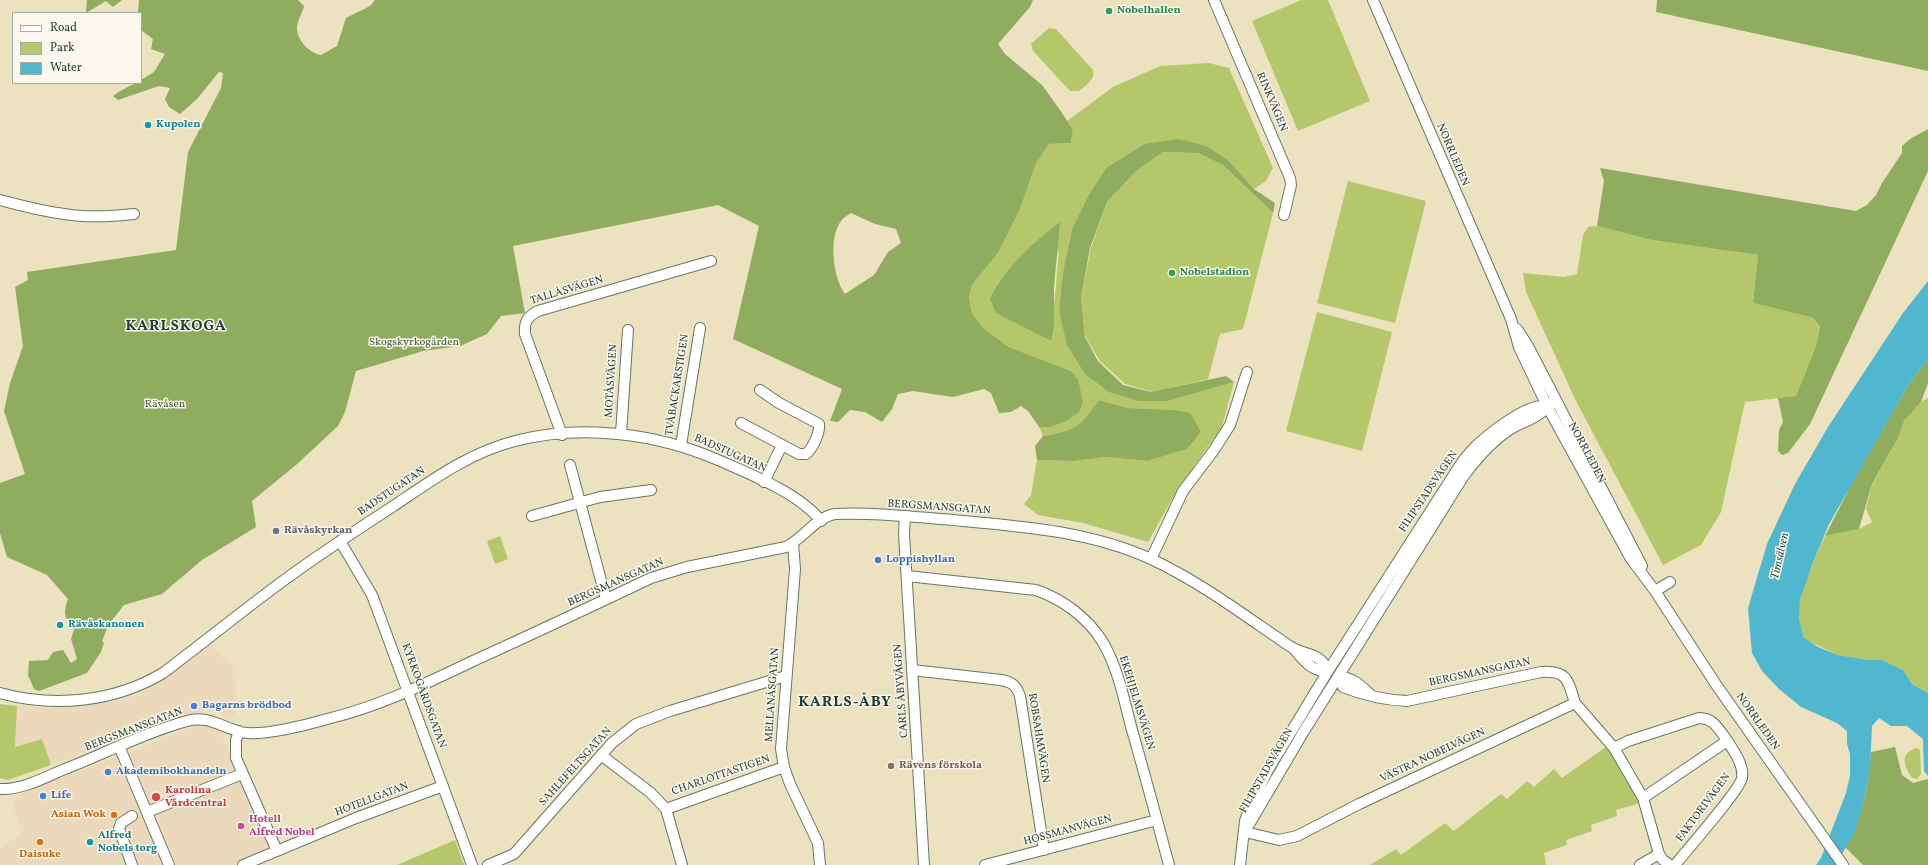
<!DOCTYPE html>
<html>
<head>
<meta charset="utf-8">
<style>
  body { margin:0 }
  #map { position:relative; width:1928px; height:865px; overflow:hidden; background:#ece2c0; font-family:Vollkorn,serif }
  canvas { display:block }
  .legend { position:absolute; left:12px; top:12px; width:130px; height:72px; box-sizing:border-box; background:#fbf7ec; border:1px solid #a3ada2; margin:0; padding:5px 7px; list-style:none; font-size:12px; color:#1f3d34 }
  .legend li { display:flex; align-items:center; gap:8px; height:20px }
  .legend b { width:20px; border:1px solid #a3ada2 }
</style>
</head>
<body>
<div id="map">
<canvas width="1928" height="865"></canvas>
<ul class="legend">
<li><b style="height:5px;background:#fff"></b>Road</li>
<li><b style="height:11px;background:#b4c86b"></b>Park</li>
<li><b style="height:11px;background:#51b7cf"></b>Water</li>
</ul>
</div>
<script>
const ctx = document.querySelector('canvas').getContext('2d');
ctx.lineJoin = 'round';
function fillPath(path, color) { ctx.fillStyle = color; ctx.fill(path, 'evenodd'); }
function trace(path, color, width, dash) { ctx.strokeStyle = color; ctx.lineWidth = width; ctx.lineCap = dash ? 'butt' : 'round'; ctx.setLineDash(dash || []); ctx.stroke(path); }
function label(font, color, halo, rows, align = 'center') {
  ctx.font = font + ' Vollkorn,serif'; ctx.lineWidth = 3; ctx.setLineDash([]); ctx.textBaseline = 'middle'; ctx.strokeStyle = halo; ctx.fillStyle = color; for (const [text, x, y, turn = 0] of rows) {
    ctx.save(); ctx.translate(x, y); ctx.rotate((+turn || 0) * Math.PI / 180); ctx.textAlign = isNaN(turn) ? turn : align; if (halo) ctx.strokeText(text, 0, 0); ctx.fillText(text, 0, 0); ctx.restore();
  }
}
fillPath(new Path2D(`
  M209,645L235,668L237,704L236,711L231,719L217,712L205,710L51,765L42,739L15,748L17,706L50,708L78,706L106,703L135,696L165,678Z
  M202,723L215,725L221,732L270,844L266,851L232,865H177L129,752Z
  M116,757L163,865H0V849L22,832L13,806L18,795Z`), '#ecd8ba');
fillPath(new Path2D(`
  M1301,0H1328L1370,101L1298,131L1252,21Z
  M1049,28L1056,29L1093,70C1096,79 1085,86 1079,91H1070L1033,51L1031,44L1033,42Z
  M1209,63L1229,68L1273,168L1266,181L1254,189L1229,161L1178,139L1106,168L1088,196L1072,229L1063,272L1059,310L1085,374L1168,401L1234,382L1222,427L1179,487L1148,542L1083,523L1038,515L1024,504L1031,495L1037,460L1074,461L1106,457L1148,461L1187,449L1201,432L1175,410L1128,408L1099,400C1079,427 1077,430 1043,436L1039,427H1052L1078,379L1071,371L1009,347L983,328L972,313L969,297L972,285L998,253L1020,209L1036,162L1049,144L1071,143L1073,130L1067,121L1113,87L1160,66ZM1059,250L1051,341L1026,327Z
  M1163,152L1198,153L1223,165L1273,213L1243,329L1220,334L1208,379L1153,392L1125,384L1100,361L1085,336L1081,298L1091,248L1107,202L1136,171Z
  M1348,181L1426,201L1395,323L1317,303Z
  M1597,226L1652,240L1758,255L1753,303L1813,318L1820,328L1816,346L1796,396L1745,402L1721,512L1701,545L1663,565L1576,401L1526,292L1523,273L1564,277L1577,274L1583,235L1588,227Z
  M1317,312L1392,332L1362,451L1286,431Z
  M1928,398V693L1912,684L1903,670L1882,660H1869L1838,655L1804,639C1803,633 1800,627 1799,621C1795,599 1816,556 1825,536L1859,529L1872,522L1866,509L1872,485L1898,438L1904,421L1921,402Z
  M500,536L508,559L495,564L487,541Z
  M0,704L17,706L15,747L42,739L51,765L8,780L0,778Z
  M1607,746L1617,760L1640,803L1616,810L1617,816L1591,825L1592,831L1566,840L1567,845L1544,853L1546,865H1370L1396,849L1401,855L1445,823L1454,831L1501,794L1507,799L1527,781L1534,787L1554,769L1562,778Z
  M1916,748L1920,750L1921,774L1917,779L1912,778C1905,767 1898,754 1916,748Z
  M455,840L464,865H397Z`), '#b4c86b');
fillPath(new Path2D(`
  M87,0H122L113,7L106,1L86,13Z
  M139,0H298L304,6C302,13 297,22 297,28C297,41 310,53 321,55L337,46L346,18L370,6L375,0H1033L1030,7L998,44L1005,54L1042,85L1060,110L1073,130L1071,143L1049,144L1036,163L1020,209L998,253L972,285L969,297L972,313L983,328L1009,347L1071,371L1078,379L1083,402L1079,412L1068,420L1051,427H1039L1028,411L1021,406L1011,412L999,413L991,393L984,389L953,397L913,391L898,394L892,409L882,422L865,412L850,410L838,422L830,421L842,389L733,339L759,226L718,205L513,246L525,313L501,316L487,334L460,346L423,351L356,371L345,412L338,426L296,465L252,501L256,527L202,560L162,594L124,605L109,624L102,641L104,643L101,652L87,673L39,691L34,689L28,675L29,661L48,660L53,652L63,650L71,663L77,659L71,639L74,629C64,617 63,614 68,599L47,575L7,557L0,533V483L25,474L4,411L10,383L23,346L15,287L28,280L27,272L176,250L188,152L221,88L223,73L219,72L197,99L180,114L169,107L165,99L170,88L159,86L118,100L113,96C120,91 132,83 141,83V80L154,72L165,54L151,49L153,39L141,30V13H138ZM851,213L875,224L896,229L901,243L888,252L874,275L845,294C833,278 828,238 841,221C843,218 848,215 851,213Z
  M1657,0H1928V71L1656,12Z
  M1928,129V171L1810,424L1788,453L1782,455L1778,451L1779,430L1783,422L1778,398L1796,396L1816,346L1820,327L1813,318L1753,303L1758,255L1652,240L1597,226L1604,181L1600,168L1856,211L1867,205L1876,195L1882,183L1902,153V146L1910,139Z
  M1178,139L1206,146L1229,161L1254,189L1275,203L1273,213L1223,165L1198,153L1163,152L1136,171L1107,202L1090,248L1081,298L1085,337L1098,361L1123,385L1151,392L1226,376L1234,382L1168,401H1139L1109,392L1085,374L1067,345L1059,310L1063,272L1072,229L1088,196L1106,168L1145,144Z
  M1060,222L1054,287V326L1051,341L996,313L990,299C1006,266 1032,244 1060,222Z
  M1928,359V383L1921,402L1904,421L1898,438L1872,484L1859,529L1825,536L1851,485L1909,384Z
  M1099,400L1128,408L1175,410L1190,413L1201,432L1187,449L1148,461L1106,457L1074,461L1037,460L1035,446L1043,436C1077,430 1079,427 1099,400Z
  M1895,747L1902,775L1913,783L1928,779V865H1863L1845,847C1862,819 1869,784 1871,752Z`), '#8fac5f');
fillPath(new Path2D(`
  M1928,281V359L1909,384L1829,524L1812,565L1800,600L1799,619L1804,638L1818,647L1838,655L1869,660H1882L1903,670L1912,684L1928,693V776L1924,771L1923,739L1907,726H1891L1879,718L1872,726L1870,770L1862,809L1853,836L1835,865H1816L1821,858L1846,793L1850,776V754L1847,744V731L1837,723L1801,707L1778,688L1762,671L1752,653L1748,608L1767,544L1795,484L1828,427L1903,313Z`), '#51b7cf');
const minor = new Path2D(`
  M1214,0L1290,178L1291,185L1284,215
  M1373,0L1511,319L1519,347L1547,406L1631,559L1655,591L1717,686L1843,865
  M0,200C27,207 54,214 82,216C99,217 116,216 134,214
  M1517,329L1528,346L1642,566
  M741,423L799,454H806C813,448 820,433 819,424L779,403L760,390
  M621,434L628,330
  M562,435L525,334C524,322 527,317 538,311L711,261
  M681,445L700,328
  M570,465L606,599
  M764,482L782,445
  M532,516L600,497L651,490
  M905,516L904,534L924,865
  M340,541L372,595L472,865
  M793,543L795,569L781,749L784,767L790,784L818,843L820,865
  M1151,559L1183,491L1214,450L1230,425L1247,372
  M907,576L1036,590C1062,599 1087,617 1102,641C1118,667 1124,700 1132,730C1145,775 1157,820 1169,865
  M1655,591L1670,582
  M1294,649C1303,660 1313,673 1328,671
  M912,670L1001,680C1012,682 1016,685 1020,696L1044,850
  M1339,677L1343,687C1363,695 1385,700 1407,701L1541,672C1568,670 1568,681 1575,703
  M1339,677C1353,677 1361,686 1371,695
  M0,693C54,708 115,702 163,673C203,643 242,611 283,581C318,555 355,531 392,507C431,481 468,453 515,441C581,424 656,433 718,460C750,474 799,493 821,521
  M239,731L236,740V758L277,851
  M119,746L169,865
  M1614,748L1628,741L1699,718C1713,718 1718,728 1726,739C1733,750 1744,764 1742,778C1740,790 1686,851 1675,865
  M601,755L651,793L666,809L682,865
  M0,789C20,790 42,779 60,771C102,755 143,733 187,721C208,715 221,727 241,732C260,737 307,725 327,719C378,707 425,684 473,661C533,634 592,606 651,578L687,567L786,547C804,538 816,517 835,514C873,512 915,517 953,520C1020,526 1090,531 1151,559C1194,579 1233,607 1272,634C1280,639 1287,645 1295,649C1310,656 1321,654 1328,671
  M666,809L784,767
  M147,812L242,774
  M1247,828L1304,731L1463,477C1477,458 1493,439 1514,427C1523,422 1534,419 1542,412C1547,408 1550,404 1556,400
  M1245,832L1279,840L1297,836L1359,804L1575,703L1614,748L1643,798
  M1659,854L1663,860L1670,865
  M132,865L119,829L121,823L132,816
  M243,865L356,818L443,786
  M488,865L514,854L612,743L636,724L670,711L786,676
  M985,865L1157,820
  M1240,865L1245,821L1251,804L1268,770L1328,671L1455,473C1461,463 1468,454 1476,446C1490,433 1527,403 1547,406
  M1640,865L1659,854L1643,798L1727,741`);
trace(minor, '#677765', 12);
trace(minor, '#fff', 10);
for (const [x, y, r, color] of [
  [1109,11,4,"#2e9e5b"],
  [148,125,4,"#0f9aa8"],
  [1172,273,4,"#2e9e5b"],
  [276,531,4,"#6b7280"],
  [878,560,4,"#3f7fe0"],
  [60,625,4,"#0f9aa8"],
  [194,706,4,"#3f7fe0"],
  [891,766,4,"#8d6e63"],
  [108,772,4,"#3f7fe0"],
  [43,796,4,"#3f7fe0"],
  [156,797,5,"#e0444e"],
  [114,815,4,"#e8710a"],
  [241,826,4,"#d1479c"],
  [40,842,4,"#e8710a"],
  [90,842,4,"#0f9aa8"]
]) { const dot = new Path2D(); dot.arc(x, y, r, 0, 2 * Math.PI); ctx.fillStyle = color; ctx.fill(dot); trace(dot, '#fbf7ec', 1.5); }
label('bold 11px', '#27864d', '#fbf7ec', [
  ["Nobelhallen",1117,11],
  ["Nobelstadion",1180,273]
], 'left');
label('11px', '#1f3d34', '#fbf7ec', [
  ["RINKVÄGEN",1271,102,67],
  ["NORRLEDEN",1452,155,67],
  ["TALLÅSVÄGEN",567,291,-17],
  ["MOTÅSVÄGEN",612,381,-86],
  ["TVÅBACKARSTIGEN",678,385,-81],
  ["NORRLEDEN",1586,453,62],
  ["BADSTUGATAN",730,454,24],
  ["BADSTUGATAN",392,492,-34],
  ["FILIPSTADSVÄGEN",1429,492,-56],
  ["BERGSMANSGATAN",939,508,4],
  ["BERGSMANSGATAN",616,583,-24],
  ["BERGSMANSGATAN",1480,673,-12],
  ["CARLS ÅBYVÄGEN",902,691,-94],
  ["MELLANÅSGATAN",773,695,-86],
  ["KYRKOGÅRDSGATAN",423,696,70],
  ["EKEHJELMSVÄGEN",1136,703,73],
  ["NORRLEDEN",1757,722,55],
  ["BERGSMANSGATAN",134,730,-21],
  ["ROBSAHMVÄGEN",1038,738,81],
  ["VÄSTRA NOBELVÄGEN",1433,756,-25],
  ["SAHLEFELTSGATAN",576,767,-48],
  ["FILIPSTADSVÄGEN",1267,771,-60],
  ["CHARLOTTASTIGEN",721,776,-19],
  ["HOTELLGATAN",372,800,-21],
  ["FAKTORIVÄGEN",1704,808,-53],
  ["HOSSMANVÄGEN",1068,831,-15]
]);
label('bold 11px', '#0d838f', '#fbf7ec', [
  ["Kupolen",156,125],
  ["Rävåskanonen",68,625],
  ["Alfred",98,836],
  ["Nobels torg",98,849]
], 'left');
label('11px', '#446042', '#fbf7ec', [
  ["Skogskyrkogården",414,343],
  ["Rävåsen",165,405]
]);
label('bold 11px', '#5b616d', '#fbf7ec', [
  ["Rävåskyrkan",284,531]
], 'left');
label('bold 11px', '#366cbe', '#fbf7ec', [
  ["Loppishyllan",886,560],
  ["Bagarns brödbod",202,706],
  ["Akademibokhandeln",116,772],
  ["Life",51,796]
], 'left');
label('bold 11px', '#785e54', '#fbf7ec', [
  ["Rävens förskola",899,766]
], 'left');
label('bold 11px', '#be3a42', '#fbf7ec', [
  ["Karolina",165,791],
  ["Vårdcentral",165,804]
], 'left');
label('bold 11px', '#c56008', '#fbf7ec', [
  ["Asian Wok",106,815],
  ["Daisuke",40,855,"center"]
], 'right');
label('bold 11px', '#b23c85', '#fbf7ec', [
  ["Hotell",249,820],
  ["Alfred Nobel",249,833]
], 'left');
label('italic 12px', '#2c5c5b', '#fbf7ec', [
  ["Timsälven",1781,556,-77]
]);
ctx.letterSpacing = '1px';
label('bold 15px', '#1f3d34', '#fbf7ec', [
  ["KARLSKOGA",176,327],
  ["KARLS-ÅBY",845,703]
]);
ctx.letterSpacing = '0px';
</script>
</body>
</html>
